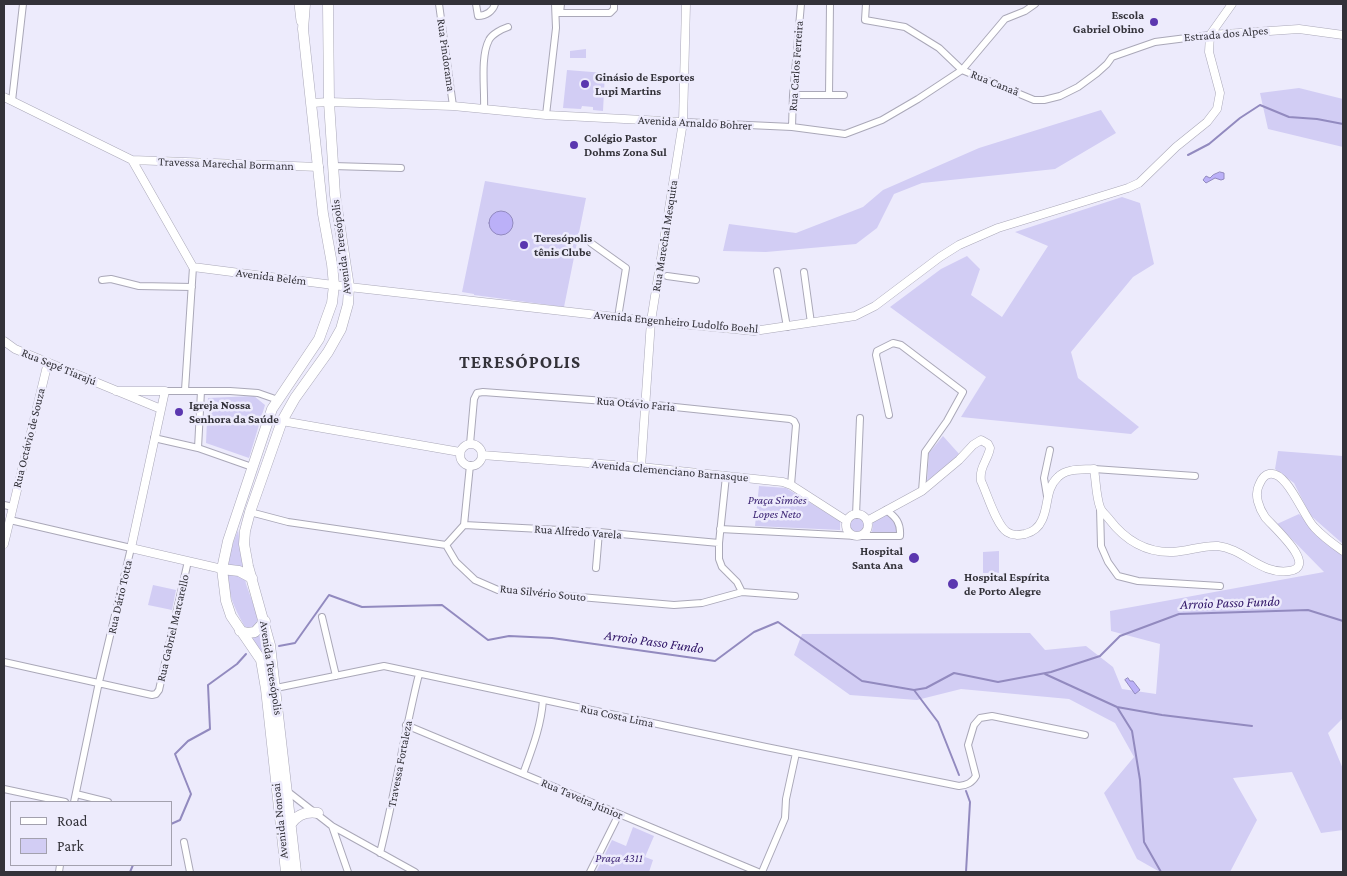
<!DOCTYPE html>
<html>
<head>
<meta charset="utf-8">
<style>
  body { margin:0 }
  #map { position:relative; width:1347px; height:876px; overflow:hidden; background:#edebfc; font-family:"Crimson Pro",serif }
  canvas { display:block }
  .frame { position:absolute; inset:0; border:5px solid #333239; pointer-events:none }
  .legend { position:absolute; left:10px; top:801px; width:162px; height:65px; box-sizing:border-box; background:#edebfc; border:1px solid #a3a1ae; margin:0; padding:6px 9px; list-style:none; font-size:15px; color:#333239 }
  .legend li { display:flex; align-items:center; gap:10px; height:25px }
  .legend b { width:25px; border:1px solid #a3a1ae }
</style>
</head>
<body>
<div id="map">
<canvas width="1347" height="876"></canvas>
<div class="frame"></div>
<ul class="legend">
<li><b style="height:6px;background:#fff"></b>Road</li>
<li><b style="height:14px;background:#d2cdf4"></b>Park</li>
</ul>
</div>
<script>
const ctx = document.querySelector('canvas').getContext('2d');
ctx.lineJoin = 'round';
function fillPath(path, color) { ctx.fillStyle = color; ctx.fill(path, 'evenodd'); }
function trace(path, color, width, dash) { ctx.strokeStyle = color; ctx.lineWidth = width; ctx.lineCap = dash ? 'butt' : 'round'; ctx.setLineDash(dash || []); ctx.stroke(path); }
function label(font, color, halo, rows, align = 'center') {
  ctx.font = font + ' "Crimson Pro",serif'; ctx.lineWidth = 5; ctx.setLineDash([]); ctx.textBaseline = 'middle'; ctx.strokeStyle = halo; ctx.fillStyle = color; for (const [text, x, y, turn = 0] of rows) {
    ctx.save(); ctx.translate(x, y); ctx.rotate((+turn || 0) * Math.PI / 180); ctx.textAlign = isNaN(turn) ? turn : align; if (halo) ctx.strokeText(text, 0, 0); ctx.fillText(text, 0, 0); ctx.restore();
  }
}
fillPath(new Path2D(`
  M586,49V58H570V51Z
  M567,70L605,73L603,111L593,110V107L582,106L581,109L563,108Z
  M1299,88L1343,99V147L1268,129L1260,93Z
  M1101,110L1116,133L1055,169L922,183L894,194L877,228L856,244L766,252L723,251L729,224L796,233L863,207L883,190L979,148Z
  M485,181L586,198L564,307L474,295V294L462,292Z
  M1122,197L1140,203L1154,264L1133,277L1071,352L1078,378L1139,427L1131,434L961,417L986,377L890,307L941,269L967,256L980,269L971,295L1002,317L1048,246L1015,232Z
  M254,396L265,405L249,458L206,443L208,398Z
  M943,436L960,455L927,481L929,453Z
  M1278,451L1343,456V544L1310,515L1294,483L1275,469Z
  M759,486L786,488L840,521V530L755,526Z
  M886,514L895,521L898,532H872L873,522Z
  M1299,514L1343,555V718L1328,733L1343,769V830L1321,833L1292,772L1233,778L1257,820L1230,872H1160L1137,859L1104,793L1134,757L1115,723L1069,699L961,689L917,700L850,695L794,655L802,634L1030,633L1045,650L1086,646L1113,667L1122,689L1156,694L1160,644L1111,631L1110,611L1324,572L1277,524Z
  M849 525a8 8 0 1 1 16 0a8 8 0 1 1-16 0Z
  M238,530L246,584L258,617L267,661C246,628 220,597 229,556C231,547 235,538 238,530Z
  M999,551V573H983V552Z
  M153,585L176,590L172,610L148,605Z
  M633,827L654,836L645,857L653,860L649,872H596L612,840L626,846Z`), '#d2cdf4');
const water = new Path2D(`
  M1220,172L1224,173V179L1221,180L1215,178L1206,183L1203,180L1206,176L1210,178L1213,175Z
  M489 223a12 12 0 1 1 24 0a12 12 0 1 1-24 0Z
  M1128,678L1130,681H1133L1140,690L1135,694L1125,680Z`);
fillPath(water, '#bbb0f8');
trace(water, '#928abf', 1);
trace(new Path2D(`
  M1188,155L1209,144L1240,118L1260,105L1289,117L1317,119L1343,124
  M279,646L295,643L329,595L362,607L442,605L488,640L509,636L552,638L715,661L754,632L778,622L862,681L914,690L926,688L954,673L998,682L1051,672L1100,656L1120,636L1179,614L1308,610L1343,621
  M1045,674L1117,707L1162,715L1252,726
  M914,690L938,722L959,775
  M1117,707L1132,731L1140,780L1144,842L1161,872
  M966,791L970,802L966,872
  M171,824L180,820L191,794L175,754L188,741L210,729L208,685L237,664L246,654
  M130,872L133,865`), '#928abf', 2);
const minor = new Path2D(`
  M439,4L453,106
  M476,4L478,16C486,16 493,11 495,4
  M866,4L865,20L905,27L939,48L962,70L1034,100H1044L1060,96L1078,87L1097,73L1107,64L1112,57L1155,42L1210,35
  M556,13H610L614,9V4
  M560,13L561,4
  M793,95H844
  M829,95L830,4
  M12,101L23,4
  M484,109C485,90 480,57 489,40C492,34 502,29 508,27
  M546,115L556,28L555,4
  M683,122L792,127L845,134L882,120L918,99L962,70L1005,19L1025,11L1035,4
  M792,127L793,95L801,4
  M333,166L401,168
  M591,243L626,268L619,311
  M777,271L787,327
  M804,272L811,323
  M667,276L696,280
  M102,280L111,279L139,286L192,287
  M185,390L193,267
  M165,391H230L258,393L278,400
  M889,415L876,355L877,351L893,343L901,345L963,392L947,421L925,452L922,491
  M154,438L198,448L252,467
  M470,444L474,399L477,393L483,392L646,404L790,419L794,421L796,425L791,485
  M198,448L201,391
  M1094,469L1195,476
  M726,476L719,543V559L722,567L737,582L742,592
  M1047,496L1044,478L1050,450
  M4,505L13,507
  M1100,508L1101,546L1108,562L1118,576L1138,581L1220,586
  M250,512L288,522L446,545L456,562L475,580L498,590L674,605L702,603L742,592L795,596
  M856,515L860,418
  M10,520L131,548L99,682L74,802
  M464,525L599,532L719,543
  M464,525L470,465
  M720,529L857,536H900C901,523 896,517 886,510
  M446,545L464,525
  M596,568L599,532
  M322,617L336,676
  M4,662L152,695L156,694L159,690L188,561
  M276,688L384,666L766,747L959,786C967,785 972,783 976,776L968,745L974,725L980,718L992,716L1085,735
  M406,725L758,872
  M523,774C532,749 541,727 543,700
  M4,789L65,802
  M287,791L332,826L415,872
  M76,794L108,802
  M332,826L348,872
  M184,842L190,872
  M380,853C395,794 404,734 419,674
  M59,872L60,865
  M590,872L619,814
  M762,872L785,818L786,799L796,753`);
const tertiary = new Path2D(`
  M1210,35L1299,29L1343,35
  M4,97L132,160L193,267L349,287L651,321L754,331L855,316L875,306L940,257L959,245L998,228L1128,188L1139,183L1176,147L1207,122L1217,109L1220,93L1209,52L1210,35L1232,4
  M311,103L329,102L453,106L546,115L683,122
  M132,160L319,167
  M4,341L15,349L161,409
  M116,391H165L131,548L222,569
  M282,421L460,452
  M460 455a11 11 0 1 1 22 0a11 11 0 1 1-22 0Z
  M482,455L641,467L783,482L791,485L847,521
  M641,467L651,321L683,122L686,4
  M846 525a11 11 0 1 1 22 0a11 11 0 1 1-22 0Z
  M867,521L922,491L959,460L973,445L981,440L988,444L990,448C988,460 979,467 981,481C987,493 996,525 1007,532C1013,536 1019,535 1025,534C1033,532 1039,527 1042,520C1049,506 1045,489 1058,477C1067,468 1082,470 1094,469C1096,481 1096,496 1100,507C1101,511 1106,515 1109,519C1125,540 1145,553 1173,552C1188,551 1204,545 1218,546C1244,549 1261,575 1289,571C1320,567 1271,525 1265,517C1259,508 1254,495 1259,485C1261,480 1264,475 1269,474C1287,470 1303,516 1314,527C1322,536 1333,544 1343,551
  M4,544L48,362`);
const secondary = new Path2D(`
  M299,4L301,21`);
const primary = new Path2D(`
  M222,569L239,571L252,578
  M240,631L248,633L255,632L265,621
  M291,824C297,815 306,811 318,813
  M286,872L266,689L261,660L231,616L226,601L222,569L228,541L272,409L319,339L332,303L334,285L332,264L323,214L303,29L305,4
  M296,872L270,645L248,566L244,544L245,531L250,512L282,421L295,398L328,352L341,329L348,304L349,287L335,195L329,102L328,4`);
trace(minor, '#aaa8b8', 8);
trace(tertiary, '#aaa8b8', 9);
trace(secondary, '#aaa8b8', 10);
trace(primary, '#aaa8b8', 11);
trace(minor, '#fff', 6);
trace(tertiary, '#fff', 8);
trace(secondary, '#fff', 9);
trace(primary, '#fff', 10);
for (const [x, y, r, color] of [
  [1154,22,5,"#5b37af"],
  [585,84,5,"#5b37af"],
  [574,145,5,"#5b37af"],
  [524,245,5,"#5b37af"],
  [179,412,5,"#5b37af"],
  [914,558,6,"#5b37af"],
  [953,584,6,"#5b37af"]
]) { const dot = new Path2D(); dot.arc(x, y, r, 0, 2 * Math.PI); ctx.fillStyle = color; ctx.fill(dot); trace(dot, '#edebfc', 2); }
label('bold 12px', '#333239', '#edebfc', [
  ["Escola",1144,15,"right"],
  ["Gabriel Obino",1144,29,"right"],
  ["Ginásio de Esportes",595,77],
  ["Lupi Martins",595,91],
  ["Colégio Pastor",584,138],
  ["Dohms Zona Sul",584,152],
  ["Teresópolis",534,238],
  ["tênis Clube",534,252],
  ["Igreja Nossa",189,405],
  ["Senhora da Saúde",189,419],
  ["Hospital",903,551,"right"],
  ["Santa Ana",903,565,"right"],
  ["Hospital Espírita",964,577],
  ["de Porto Alegre",964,591]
], 'left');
label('12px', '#333239', '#edebfc', [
  ["Estrada dos Alpes",1226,34,-5],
  ["Rua Pindorama",446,55,82],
  ["Rua Carlos Ferreira",796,66,-86],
  ["Rua Canaã",995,83,22],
  ["Avenida Arnaldo Bohrer",695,123,3],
  ["Travessa Marechal Bormann",226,164,2],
  ["Rua Marechal Mesquita",665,236,-81],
  ["Avenida Teresópolis",341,247,-97],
  ["Avenida Belém",271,277,7],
  ["Avenida Engenheiro Ludolfo Boehl",676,322,5],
  ["Rua Sepé Tiarajú",59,367,22],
  ["Rua Otávio Faria",636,404,5],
  ["Rua Octávio de Souza",29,438,-76],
  ["Avenida Clemenciano Barnasque",670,471,5],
  ["Rua Alfredo Varela",578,532,4],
  ["Rua Silvério Souto",543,593,6],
  ["Rua Dário Totta",120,597,-77],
  ["Rua Gabriel Marcarello",173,628,-77],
  ["Avenida Teresópolis",271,668,81],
  ["Rua Costa Lima",617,716,12],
  ["Travessa Fortaleza",400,764,-79],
  ["Rua Taveira Júnior",582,799,23],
  ["Avenida Nonoai",280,821,-96]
]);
label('italic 12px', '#371f70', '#edebfc', [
  ["Praça Simões",777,500],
  ["Lopes Neto",777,514],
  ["Praça 4311",619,858]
]);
label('italic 14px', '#2e1365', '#edebfc', [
  ["Arroio Passo Fundo",1230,603,-2],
  ["Arroio Passo Fundo",654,642,8]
]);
ctx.letterSpacing = '1px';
label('bold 18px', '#333239', '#edebfc', [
  ["TERESÓPOLIS",520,362]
]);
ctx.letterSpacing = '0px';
</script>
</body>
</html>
